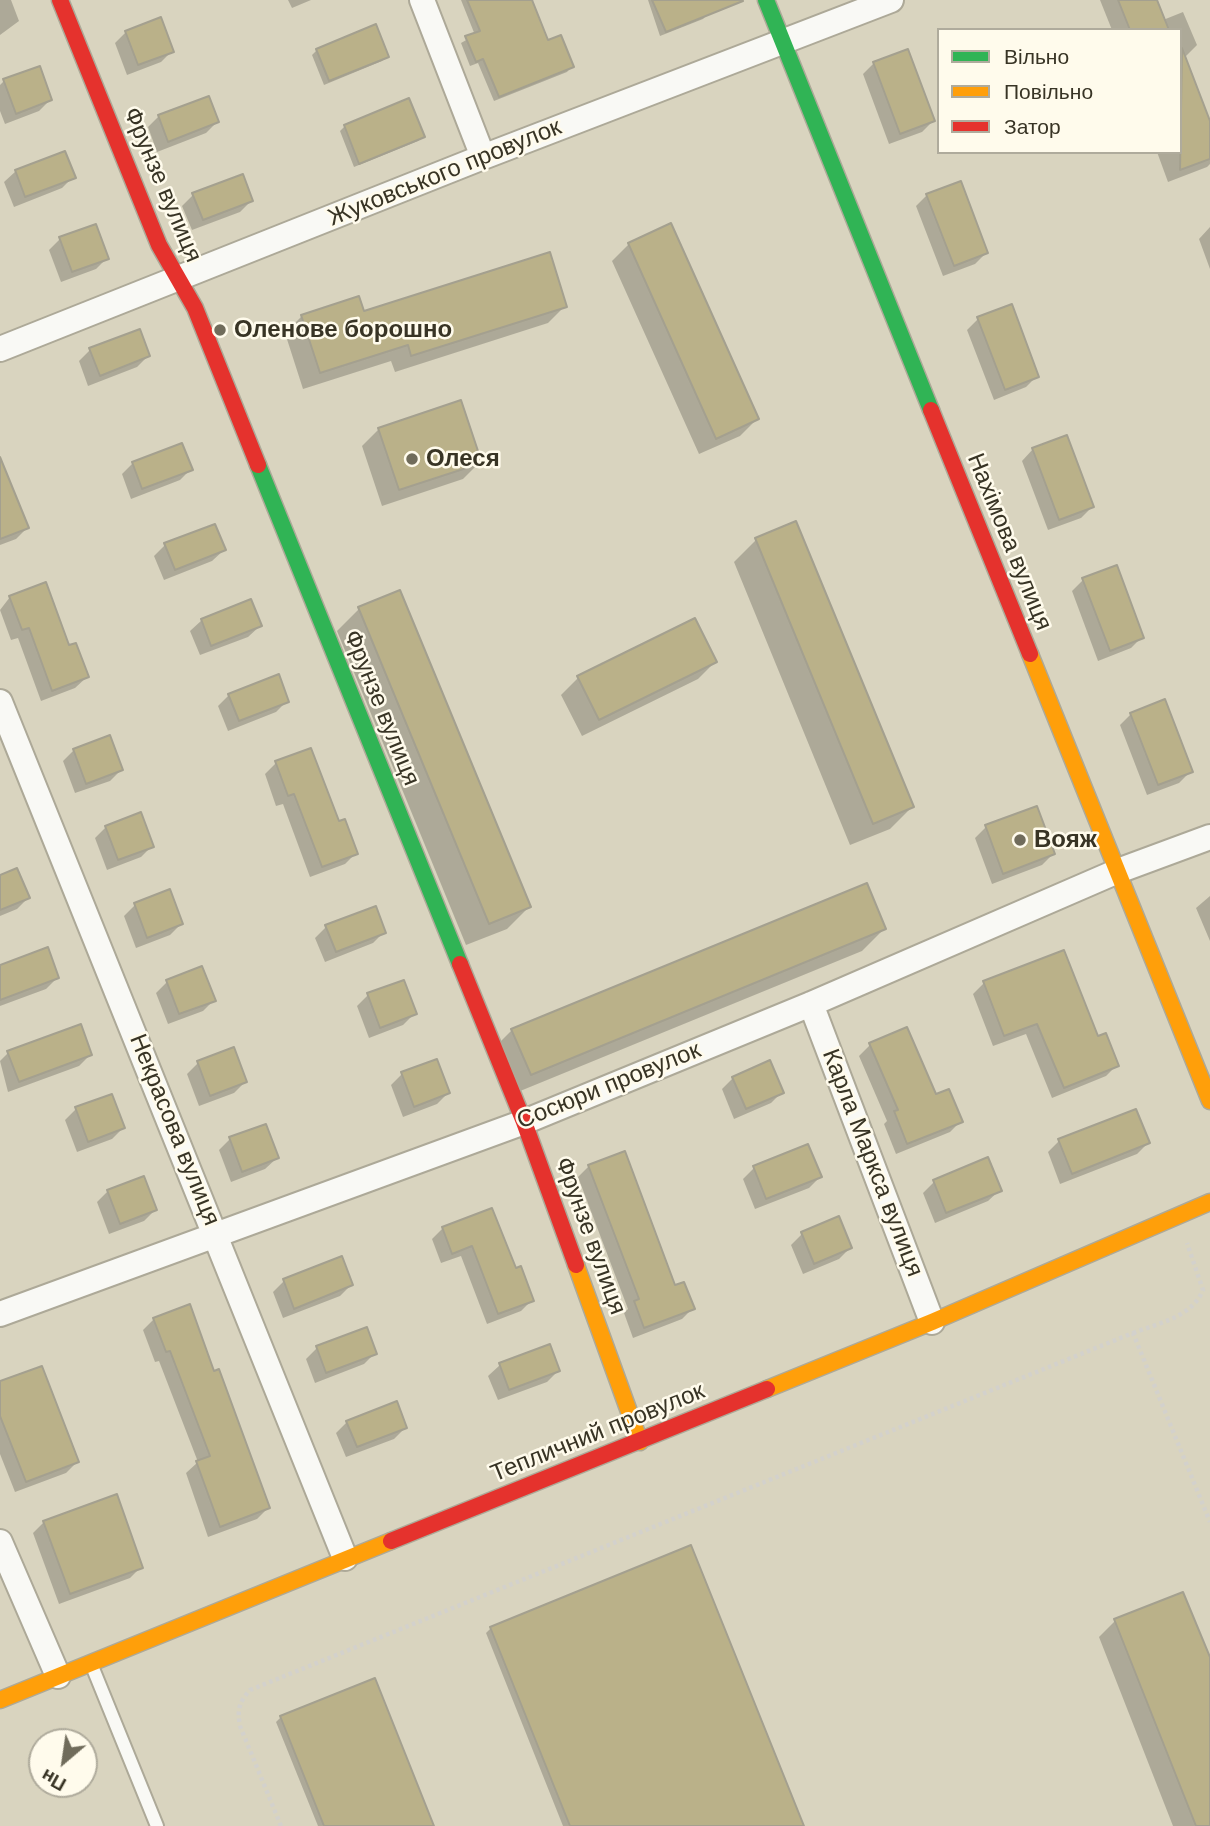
<!DOCTYPE html>
<html>
<head>
<meta charset="utf-8">
<style>
  body { margin:0 }
  #map { position:relative; width:1210px; height:1826px; overflow:hidden; background:#d9d4bf; font-family:Arial,sans-serif }
  canvas { display:block }
  .legend { position:absolute; left:937px; top:28px; width:245px; height:126px; box-sizing:border-box; background:#fffbec; border:2px solid #afab9c; margin:0; padding:9px 12px; list-style:none; font-size:21px; color:#383425 }
  .legend li { display:flex; align-items:center; gap:14px; height:35px }
  .legend b { width:35px; border:2px solid #afab9c }
  .north { position:absolute; left:28px; top:1728px; width:70px; height:70px; box-sizing:border-box; background:#fffbec; border:2px solid #afab9c; border-radius:50%; rotate:209deg; font-size:19px; font-weight:700; line-height:28px; text-align:center; color:#383425 }
  .north::after { content:''; display:block; margin:auto; width:24px; height:32px; background:#706c5b; clip-path:polygon(50% 0,100% 100%,50% 72%,0 100%) }
</style>
</head>
<body>
<div id="map">
<canvas width="1210" height="1826"></canvas>
<ul class="legend">
<li><b style="height:9px;background:#30b455"></b>Вільно</li>
<li><b style="height:9px;background:#ff9f0a"></b>Повільно</li>
<li><b style="height:9px;background:#e5322d"></b>Затор</li>
</ul>
<div class="north">Пн</div>
</div>
<script>
const ctx = document.querySelector('canvas').getContext('2d');
ctx.lineJoin = 'round';
function fillPath(path, color) { ctx.fillStyle = color; ctx.fill(path, 'evenodd'); }
function trace(path, color, width, dash) { ctx.strokeStyle = color; ctx.lineWidth = width; ctx.lineCap = dash ? 'butt' : 'round'; ctx.setLineDash(dash || []); ctx.stroke(path); }
function label(font, color, halo, rows, align = 'center') {
  ctx.font = font + ' Arial,sans-serif'; ctx.lineWidth = 5; ctx.setLineDash([]); ctx.textBaseline = 'middle'; ctx.strokeStyle = halo; ctx.fillStyle = color; for (const [text, x, y, turn = 0] of rows) {
    ctx.save(); ctx.translate(x, y); ctx.rotate((+turn || 0) * Math.PI / 180); ctx.textAlign = isNaN(turn) ? turn : align; if (halo) ctx.strokeText(text, 0, 0); ctx.fillText(text, 0, 0); ctx.restore();
  }
}
fillPath(new Path2D(`
  M0,0H11L19,21L0,35Z
  M288,0H311L292,8Z
  M461,0H534L531,1L547,42L572,66L567,72L494,101L478,63L470,66L461,43L475,35Z
  M648,0H702L708,14L703,19L660,36Z
  M1100,0H1155L1163,20L1183,12L1197,45L1184,58L1210,126V164L1207,167L1168,182L1157,152H1180V30H1112Z
  M126,32L172,51L161,62L127,75L115,43Z
  M317,50L387,56L382,61L324,85L312,55Z
  M874,63L933,121L922,132L889,144L863,74Z
  M4,81L50,100L39,111L5,124L0,111V85Z
  M159,116L217,122L206,133L157,152L148,127Z
  M345,126L423,136L418,141L354,167L340,131Z
  M16,171L73,177L62,188L14,207L4,182Z
  M193,195L251,201L240,212L192,230L182,206Z
  M927,195L986,253L975,264L943,276L916,206Z
  M1210,227V269L1199,239Z
  M60,239L107,258L96,269L61,282L49,250Z
  M629,244L757,419L740,436L699,454L612,261Z
  M565,306L548,323L395,372L391,361L303,389L285,333L302,316Z
  M978,319L1037,376L1026,387L994,400L967,330Z
  M90,350L148,356L137,367L88,386L79,361Z
  M379,429L480,462L463,479L382,506L362,446Z
  M1033,449L1092,507L1081,518L1048,530L1022,461Z
  M133,463L191,469L180,480L131,499L122,474Z
  M0,502L27,528L16,539L0,545Z
  M756,540L912,807L890,829L850,845L734,562Z
  M165,545L224,550L212,561L164,580L154,556Z
  M1083,580L1142,637L1131,648L1098,661L1072,591Z
  M10,597L68,647L87,677L75,688L41,701L18,638L11,640L0,610Z
  M359,609L529,907L507,929L466,945L337,631Z
  M202,620L260,626L248,637L200,655L190,631Z
  M694,620L715,662L698,679L582,736L561,695L578,678Z
  M229,695L287,701L276,712L228,731L218,706Z
  M1131,714L1190,772L1179,783L1147,795L1120,725Z
  M74,750L121,770L110,781L75,793L63,761Z
  M276,763L338,823L356,853L345,864L310,877L283,804L276,806L265,774Z
  M106,827L152,846L141,857L107,870L95,838Z
  M986,827L1053,854L1042,865L992,884L975,838Z
  M0,877L28,898L17,909L0,916Z
  M1210,896V941L1196,908Z
  M135,905L181,924L170,935L136,948L124,916Z
  M326,927L384,932L373,943L325,962L315,938Z
  M884,929L862,951L508,1096L490,1052L512,1030Z
  M0,967L57,978L46,989L0,1006Z
  M167,982L214,1000L203,1011L168,1024L156,993Z
  M984,983L1117,1065L1106,1076L1052,1098L1026,1034L993,1046L973,994Z
  M368,995L414,1014L403,1025L369,1038L357,1006Z
  M870,1045L935,1097L961,1121L950,1132L896,1154L884,1124L887,1121L859,1056Z
  M8,1053L90,1055L79,1066L8,1092L0,1061Z
  M198,1063L245,1082L234,1093L199,1106L187,1074Z
  M402,1074L448,1093L437,1104L403,1117L391,1085Z
  M733,1078L782,1092L771,1103L734,1119L722,1089Z
  M76,1109L123,1128L112,1139L77,1152L65,1120Z
  M230,1139L277,1158L265,1169L231,1182L219,1150Z
  M1059,1141L1148,1143L1137,1154L1060,1184L1048,1152Z
  M807,1146L820,1177L809,1188L755,1209L743,1179L754,1168Z
  M987,1160L1000,1190L988,1201L935,1223L923,1193L934,1182Z
  M589,1166L674,1288L693,1308L682,1319L633,1338L624,1313L628,1309L578,1177Z
  M108,1191L155,1210L144,1221L109,1234L97,1202Z
  M838,1218L850,1248L839,1259L803,1274L791,1245L802,1234Z
  M443,1228L515,1270L532,1300L521,1311L487,1324L461,1256L441,1263L432,1239Z
  M341,1259L351,1285L340,1296L283,1318L273,1292L284,1281Z
  M154,1319L213,1373L268,1508L257,1519L208,1537L186,1473L198,1462L159,1361L155,1362L143,1330Z
  M549,1346L558,1371L547,1382L498,1400L488,1376L500,1365Z
  M317,1348L375,1353L364,1364L315,1383L306,1359Z
  M0,1383L77,1462L66,1473L15,1492L0,1454Z
  M347,1422L405,1428L394,1439L346,1457L336,1433Z
  M44,1522L141,1567L130,1578L59,1604L33,1533Z
  M1115,1621L1210,1664V1826H1173L1099,1637Z
  M491,1628L802,1826H563L486,1633Z
  M281,1717L432,1826H318L276,1722Z`), '#0003');
const building = new Path2D(`
  M467,0H532L548,40L561,35L574,67L499,97L483,59L476,62L465,36L480,31Z
  M652,0H742L743,1L666,32Z
  M1118,0H1157L1169,30H1130Z
  M161,17L174,52L138,65L125,31Z
  M376,24L389,57L329,81L316,49Z
  M1182,48L1210,121V159L1180,170Z
  M908,49L935,121L900,134L873,62Z
  M40,66L52,100L16,114L3,79Z
  M209,96L219,122L168,142L158,115Z
  M409,98L425,137L359,164L344,125Z
  M65,151L76,178L25,197L15,170Z
  M243,174L253,201L203,220L192,193Z
  M961,181L988,253L954,266L926,194Z
  M671,223L759,419L716,439L628,243Z
  M96,224L109,259L72,272L59,237Z
  M550,252L567,307L411,356L408,345L320,373L301,315L359,296L364,311Z
  M1012,304L1039,377L1005,390L977,317Z
  M140,329L150,356L100,376L89,348Z
  M461,400L482,463L399,490L378,428Z
  M1067,435L1094,507L1059,520L1032,448Z
  M182,443L193,470L142,489L132,462Z
  M0,457L29,528L0,539Z
  M796,521L914,807L873,824L755,538Z
  M215,524L226,550L175,570L164,543Z
  M1117,565L1144,638L1110,651L1082,578Z
  M46,582L69,645L76,643L89,677L52,691L29,628L22,630L9,596Z
  M400,590L531,907L489,924L358,607Z
  M251,599L262,626L211,646L201,619Z
  M695,618L717,662L599,720L577,676Z
  M279,674L289,702L239,721L228,694Z
  M1165,699L1193,772L1158,785L1130,713Z
  M110,735L123,770L86,784L73,749Z
  M311,748L339,821L345,819L358,854L322,867L294,794L288,796L275,761Z
  M1037,806L1055,854L1003,874L985,825Z
  M141,812L154,847L118,860L105,826Z
  M17,868L30,898L0,910V875Z
  M867,883L886,929L531,1075L511,1029Z
  M170,889L183,924L147,938L134,903Z
  M376,906L386,933L336,952L325,925Z
  M48,947L59,978L0,1000V965Z
  M1064,950L1098,1036L1106,1033L1119,1066L1064,1088L1037,1024L1004,1036L983,981Z
  M202,966L216,1001L179,1014L166,980Z
  M404,980L417,1014L380,1028L367,993Z
  M81,1024L92,1055L19,1082L7,1051Z
  M907,1027L936,1094L949,1089L963,1122L907,1144L894,1111L898,1110L869,1043Z
  M234,1047L247,1082L210,1096L197,1061Z
  M437,1059L450,1093L414,1107L401,1072Z
  M770,1060L784,1093L746,1109L732,1077Z
  M112,1094L125,1128L88,1142L75,1107Z
  M1136,1109L1150,1143L1072,1174L1058,1139Z
  M266,1124L279,1158L242,1172L229,1137Z
  M808,1144L822,1177L766,1199L753,1166Z
  M625,1151L675,1285L684,1282L695,1309L644,1328L634,1301L639,1299L588,1165Z
  M988,1157L1002,1191L946,1213L933,1180Z
  M144,1176L157,1210L120,1224L107,1190Z
  M492,1208L516,1268L521,1266L534,1301L498,1314L472,1246L452,1254L442,1227Z
  M839,1216L852,1248L814,1264L801,1232Z
  M342,1256L353,1285L294,1309L283,1279Z
  M190,1304L214,1371L219,1369L270,1508L220,1527L196,1461L210,1456L170,1351L166,1352L153,1318Z
  M367,1327L377,1354L326,1373L316,1346Z
  M550,1344L560,1371L509,1390L499,1363Z
  M42,1366L79,1462L26,1482L0,1416V1381Z
  M397,1401L407,1428L357,1447L346,1421Z
  M117,1494L143,1568L70,1594L43,1521Z
  M691,1545L804,1826H570L490,1627Z
  M1183,1592L1210,1657V1826H1196L1114,1619Z
  M375,1678L434,1826H324L280,1716Z`);
fillPath(building, '#bab189');
trace(building, '#a4a08f', 2);
const lane = new Path2D(`
  M92,1666L157,1826`);
const street = new Path2D(`
  M422,0L483,157
  M0,349L483,157L891,0
  M0,702L345,1558
  M811,1004L932,1322
  M0,1314L524,1122L811,1004L1118,871L1210,837
  M0,1542L58,1676`);
const fast = new Path2D(`
  M766,0L931,410
  M258,465L460,964`);
const slow = new Path2D(`
  M1030,654L1210,1101
  M576,1265L640,1442
  M767,1389L932,1322L1210,1202
  M0,1700L391,1541`);
const jam = new Path2D(`
  M60,0L159,245L195,308L258,465
  M931,410L1030,654
  M460,964L524,1122L576,1265
  M391,1541L767,1389`);
trace(lane, '#ada998', 16);
trace(street, '#ada998', 28);
trace(fast, '#ada998', 19);
trace(slow, '#ada998', 19);
trace(jam, '#ada998', 19);
trace(new Path2D(`
  M1133,1333C1159,1323 1192,1317 1203,1290L1187,1243
  M281,1826L240,1726C237,1710 239,1702 250,1690L1133,1333L1210,1522`), '#d3d1cc', 4.5, [3.5, 3.5]);
trace(lane, '#f9f9f5', 12);
trace(street, '#f9f9f5', 24);
trace(fast, '#30b455', 16);
trace(slow, '#ff9f0a', 16);
trace(jam, '#e5322d', 16);
for (const [x, y, r, color] of [
  [220,330,7,"#706c5b"],
  [412,459,7,"#706c5b"],
  [1020,840,7,"#706c5b"]
]) { const dot = new Path2D(); dot.arc(x, y, r, 0, 2 * Math.PI); ctx.fillStyle = color; ctx.fill(dot); trace(dot, '#fffbec', 2.5); }
label('24px', '#383425', '#fffbec', [
  ["Жуковського провулок",445,173,-22],
  ["Фрунзе вулиця",162,185,67],
  ["Нахімова вулиця",1009,542,68],
  ["Фрунзе вулиця",381,708,68],
  ["Сосюри провулок",609,1086,-22],
  ["Некрасова вулиця",174,1130,68],
  ["Карла Маркса вулиця",872,1163,69],
  ["Фрунзе вулиця",590,1236,70],
  ["Тепличний провулок",598,1433,-22]
]);
label('bold 24px', '#383425', '#fffbec', [
  ["Оленове борошно",234,330],
  ["Олеся",426,459],
  ["Вояж",1034,840]
], 'left');
</script>
</body>
</html>
